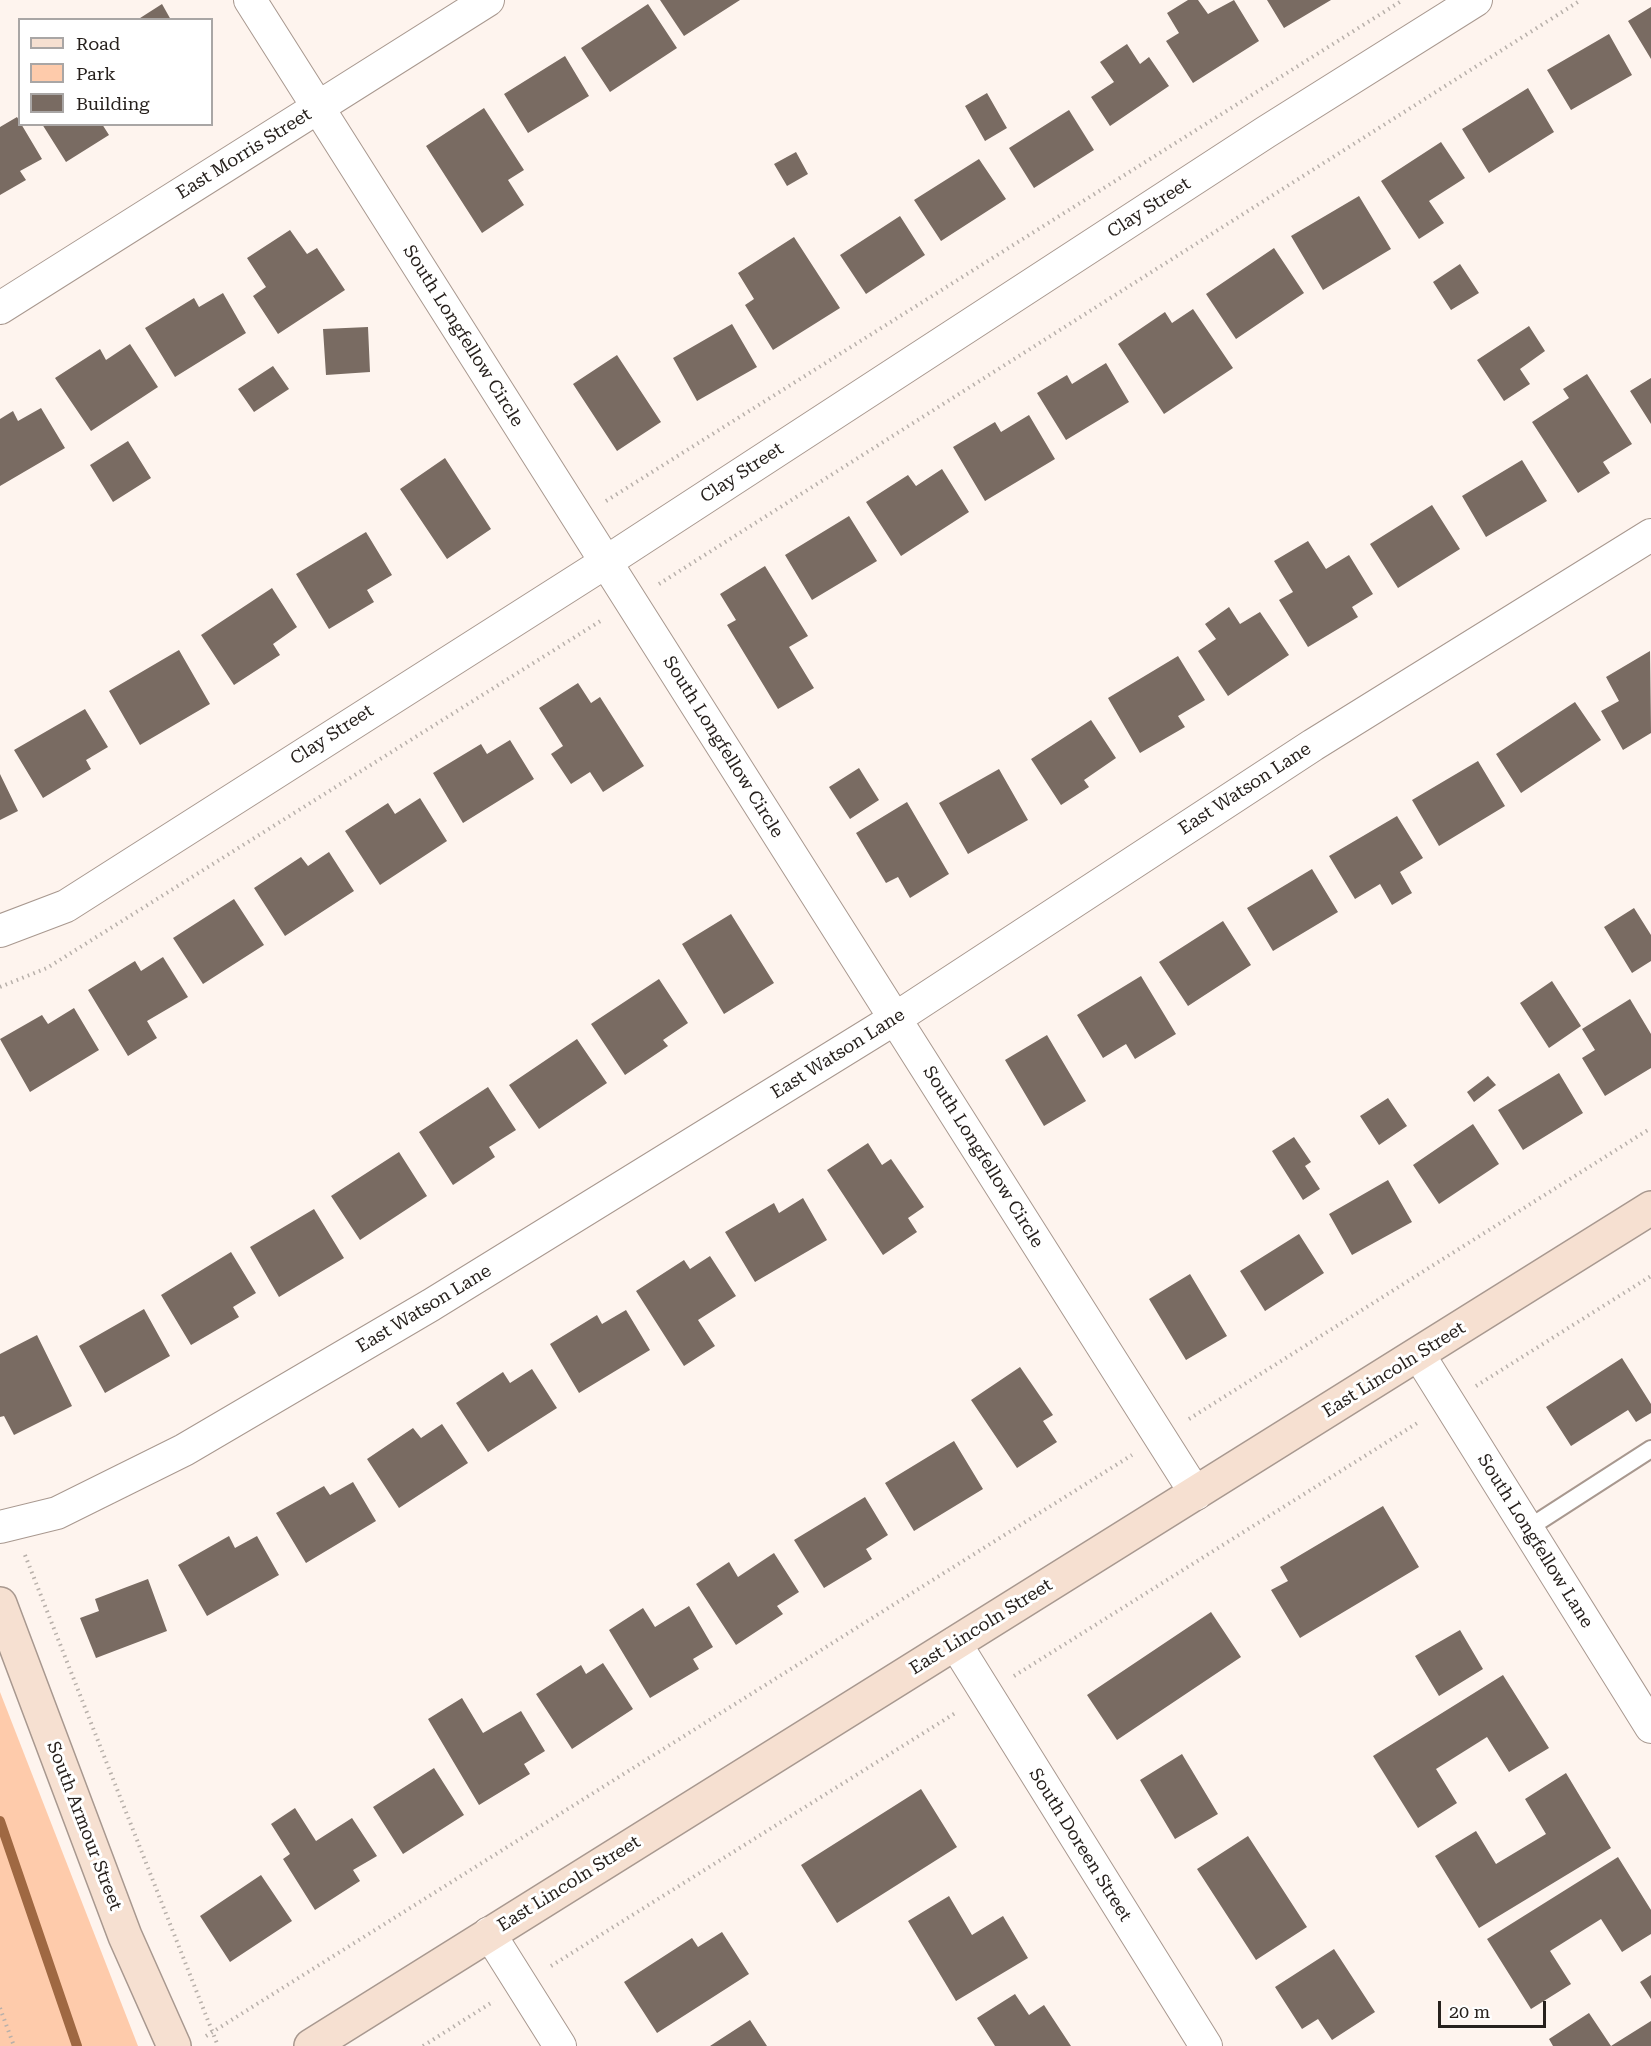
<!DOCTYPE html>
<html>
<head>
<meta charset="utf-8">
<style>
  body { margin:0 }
  #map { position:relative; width:1651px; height:2046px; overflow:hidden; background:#fef4ee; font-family:"Roboto Serif",serif }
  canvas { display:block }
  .legend { position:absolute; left:18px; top:18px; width:195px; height:108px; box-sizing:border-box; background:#fff; border:2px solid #a9a6a5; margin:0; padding:8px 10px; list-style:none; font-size:18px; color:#27211d }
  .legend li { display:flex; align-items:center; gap:12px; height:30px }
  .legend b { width:30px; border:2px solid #a9a6a5 }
  .scale { position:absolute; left:1438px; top:2001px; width:108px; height:27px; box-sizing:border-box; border:3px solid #27211d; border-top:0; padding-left:8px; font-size:18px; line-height:21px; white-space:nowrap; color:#27211d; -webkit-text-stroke:4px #fff; paint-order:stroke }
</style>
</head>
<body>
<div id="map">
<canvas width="1651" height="2046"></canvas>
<ul class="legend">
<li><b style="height:8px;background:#f6e0d1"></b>Road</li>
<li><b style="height:16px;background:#fecbab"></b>Park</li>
<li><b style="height:16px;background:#796b62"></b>Building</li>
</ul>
<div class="scale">20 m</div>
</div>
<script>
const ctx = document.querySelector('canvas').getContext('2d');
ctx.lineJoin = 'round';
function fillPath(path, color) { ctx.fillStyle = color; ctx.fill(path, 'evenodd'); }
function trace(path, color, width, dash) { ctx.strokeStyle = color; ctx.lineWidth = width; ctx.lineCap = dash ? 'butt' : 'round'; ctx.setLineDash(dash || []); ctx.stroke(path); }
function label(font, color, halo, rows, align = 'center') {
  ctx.font = font + ' "Roboto Serif",serif'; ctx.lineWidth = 6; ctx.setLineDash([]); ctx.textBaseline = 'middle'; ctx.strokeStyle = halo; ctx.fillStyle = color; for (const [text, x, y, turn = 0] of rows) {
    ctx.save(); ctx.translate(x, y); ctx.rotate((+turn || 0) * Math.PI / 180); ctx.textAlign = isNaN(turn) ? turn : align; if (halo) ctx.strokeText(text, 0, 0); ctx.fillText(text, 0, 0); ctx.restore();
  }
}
fillPath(new Path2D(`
  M0,1692L138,2046H0Z`), '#fecbab');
trace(new Path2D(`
  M0,1821L77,2046`), '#9f6842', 10);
fillPath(new Path2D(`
  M660,0H740L684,36Z
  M1188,0H1198L1208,14L1234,0L1259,41L1193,83L1166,41L1179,33L1167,13Z
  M1267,0H1331L1284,28Z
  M162,4L171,20H137Z
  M648,4L677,48L610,92L581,48Z
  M1651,7V59L1628,21Z
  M1609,34L1632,75L1571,110L1547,70Z
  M1127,44L1140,64L1149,57L1169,86L1110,126L1091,97L1114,82L1100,62Z
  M565,56L589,96L528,133L504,94Z
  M1528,88L1554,132L1489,173L1462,129Z
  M987,93L1007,128L985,141L965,106Z
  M484,108L524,170L508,180L524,205L482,233L426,146Z
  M1069,110L1094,150L1034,188L1009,148Z
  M17,117L42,159L20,171L26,180L0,195V127Z
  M42,124H102L109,135L66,162Z
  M1441,142L1465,178L1429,201L1444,223L1419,239L1381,181Z
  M796,152L808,174L787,186L774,164Z
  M979,159L1006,199L941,241L914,200Z
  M1359,196L1391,249L1323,290L1291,236Z
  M900,216L925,255L866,294L840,255Z
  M290,230L307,254L317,248L345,290L278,334L253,296L266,287L247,258Z
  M794,237L840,308L773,350L745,305L754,299L738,273Z
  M1274,248L1304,293L1236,339L1206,294Z
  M1460,264L1479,293L1451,310L1433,282Z
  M223,293L246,333L175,377L145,328L194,298L199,307Z
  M1193,309L1233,368L1164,414L1118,344L1165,312L1172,323Z
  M732,324L757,367L697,401L673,358Z
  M1529,326L1545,351L1520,369L1530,384L1504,401L1477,360Z
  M368,327L370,372L326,375L323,329Z
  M130,344L158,387L91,431L55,378L100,349L106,360Z
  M617,355L661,422L617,451L573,384Z
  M1106,363L1129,402L1066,440L1037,393L1067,375L1072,384Z
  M273,366L289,389L254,412L238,389Z
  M1587,374L1632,444L1603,462L1610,473L1578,493L1532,422L1569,398L1563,389Z
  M1651,378V424L1630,391Z
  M41,408L65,448L0,486V419L13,411L18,421Z
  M1029,415L1055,459L985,501L953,447L995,422L1001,432Z
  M128,441L151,478L113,502L90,465Z
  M445,458L491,529L447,559L400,489Z
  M1522,460L1547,501L1486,537L1462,496Z
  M942,469L969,512L901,556L866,502L908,475L916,486Z
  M1432,505L1460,549L1398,588L1370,544Z
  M849,516L877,561L812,600L785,555Z
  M366,532L392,575L367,590L374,602L329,629L296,574Z
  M1308,541L1326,569L1349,555L1373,594L1352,607L1358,617L1308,647L1279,600L1293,592L1274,561Z
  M765,566L808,636L789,647L814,688L778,709L727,625L736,620L720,594Z
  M272,588L297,627L273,644L280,655L234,685L201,635Z
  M1229,607L1240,624L1260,612L1289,655L1228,696L1198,651L1216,639L1205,624Z
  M179,650L210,704L140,745L109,691Z
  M1650,651L1651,733L1623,750L1601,711L1619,701L1606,677Z
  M1178,656L1205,700L1178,716L1185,727L1140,753L1108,698Z
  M578,683L591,703L600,697L644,766L603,792L590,772L571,784L551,754L563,746L539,708Z
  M1575,702L1601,740L1521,793L1496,754Z
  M85,709L108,747L86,760L91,769L43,798L14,750Z
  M1091,720L1116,758L1084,780L1089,787L1061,805L1031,759Z
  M510,740L534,779L463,823L433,773L481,744L487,754Z
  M1478,761L1505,806L1439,846L1412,800Z
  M859,768L879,800L850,819L829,787Z
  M999,769L1028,820L968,854L939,803Z
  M0,774L18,811L0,820Z
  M420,798L447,841L380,885L345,831L388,803L395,814Z
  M907,802L949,874L910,898L898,877L886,883L856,833Z
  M1397,816L1423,858L1400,872L1412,893L1392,905L1380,884L1355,899L1329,856Z
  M329,852L354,891L285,936L254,888L301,857L308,866Z
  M1312,869L1338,912L1273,951L1247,908Z
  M234,899L264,945L203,984L173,938Z
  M1634,908L1651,935V961L1632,973L1604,927Z
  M731,914L774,983L724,1014L682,944Z
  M1223,921L1251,965L1188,1006L1159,962Z
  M163,957L188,997L147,1021L157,1038L128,1056L88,990L135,961L141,971Z
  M1141,976L1176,1034L1135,1059L1126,1044L1103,1058L1077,1015Z
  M659,979L688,1023L663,1040L668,1046L625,1075L591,1024Z
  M1552,981L1581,1026L1549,1048L1520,1003Z
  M1630,999L1651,1034V1068L1605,1096L1582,1058L1595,1050L1582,1029Z
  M74,1008L99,1050L30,1092L0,1039L42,1015L48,1024Z
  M1047,1035L1086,1101L1044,1126L1005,1060Z
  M577,1039L607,1083L539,1129L509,1085Z
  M1559,1073L1583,1113L1523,1150L1498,1110Z
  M1488,1076L1496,1085L1474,1102L1467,1092Z
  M488,1087L516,1130L489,1147L495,1157L453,1185L419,1132Z
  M1388,1098L1407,1126L1379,1145L1360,1116Z
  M1473,1124L1499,1164L1439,1204L1413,1165Z
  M1294,1137L1311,1162L1305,1166L1320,1189L1303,1200L1272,1151Z
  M868,1143L882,1165L891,1159L924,1207L908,1218L917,1232L883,1255L827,1170Z
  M399,1152L427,1196L360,1240L331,1196Z
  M1388,1180L1412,1222L1352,1255L1329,1214Z
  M803,1198L827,1240L755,1282L725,1232L774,1203L779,1213Z
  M314,1209L344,1258L279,1297L250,1247Z
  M1299,1234L1324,1273L1265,1311L1240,1271Z
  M231,1252L256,1293L233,1307L239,1317L191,1345L161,1295Z
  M710,1256L736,1296L698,1320L715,1346L684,1366L636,1291L684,1260L690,1269Z
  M1190,1274L1227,1336L1186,1360L1149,1299Z
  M144,1309L170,1356L105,1393L79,1346Z
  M626,1310L650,1350L579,1393L550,1344L597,1315L602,1324Z
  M37,1335L72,1406L14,1435L4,1416L0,1417V1354Z
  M1622,1358L1651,1404V1413L1636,1422L1628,1410L1571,1446L1546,1407Z
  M1020,1367L1053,1415L1043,1421L1057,1442L1017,1468L971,1400Z
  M532,1369L557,1408L488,1452L456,1403L503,1372L510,1383Z
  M442,1424L468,1463L399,1508L367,1459L413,1428L421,1438Z
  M954,1441L983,1489L914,1531L885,1483Z
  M353,1482L376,1521L306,1563L276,1513L324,1486L330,1495Z
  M865,1497L888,1535L866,1549L872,1559L824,1588L794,1540Z
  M1383,1506L1419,1567L1300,1638L1271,1590L1288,1581L1280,1567Z
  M229,1536L235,1548L257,1536L279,1575L207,1616L178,1565Z
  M774,1553L799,1592L777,1606L783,1614L736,1645L696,1584L729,1562L738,1577Z
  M148,1579L167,1631L96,1658L80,1618L99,1611L95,1599Z
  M689,1606L713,1647L693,1659L699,1669L650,1698L609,1630L643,1608L655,1627Z
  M1211,1612L1241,1657L1117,1740L1087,1695Z
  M1460,1630L1483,1669L1439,1696L1415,1656Z
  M603,1663L633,1709L572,1749L536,1694L581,1665L586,1674Z
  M1503,1675L1549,1748L1509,1772L1487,1737L1436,1769L1457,1803L1418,1828L1373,1756Z
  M462,1698L483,1733L521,1711L545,1751L524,1764L530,1774L479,1805L428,1719Z
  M1182,1754L1218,1814L1175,1839L1140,1780Z
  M434,1768L464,1815L403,1854L373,1807Z
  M1566,1773L1611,1848L1479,1928L1435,1856L1476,1831L1496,1864L1546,1834L1525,1799Z
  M921,1789L957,1847L837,1923L801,1865Z
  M295,1808L316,1841L352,1818L377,1856L353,1870L360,1881L315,1910L283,1859L290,1854L271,1824Z
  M1248,1836L1307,1927L1256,1960L1197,1869Z
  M1618,1857L1651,1910V1934L1622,1952L1601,1919L1550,1951L1571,1984L1531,2009L1487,1939Z
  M261,1875L292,1921L230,1962L200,1916Z
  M949,1896L972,1935L1003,1916L1028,1958L956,2001L908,1921Z
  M722,1932L749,1974L657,2033L624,1982L692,1938L698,1947Z
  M1334,1949L1375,2012L1332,2040L1318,2019L1302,2029L1275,1987Z
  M1651,1975V1999L1640,1982Z
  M1015,1994L1029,2015L1044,2005L1071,2046H995L977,2018Z
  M1589,2013L1611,2046H1553L1549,2039Z
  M750,2020L767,2046H710Z
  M1651,2021V2046H1611Z`), '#796b62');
const lane = new Path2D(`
  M1527,1529L1651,1449`);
const street = new Path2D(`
  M250,0L1196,1494
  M0,308L488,0
  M0,931L66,906L606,562L1266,132L1476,0
  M1419,1355L1651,1727
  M0,1527L57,1513L184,1450L431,1305L896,1018L1313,745L1651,535
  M955,1643L1206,2046
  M489,1933L560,2046`);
const secondary = new Path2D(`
  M0,1604L125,1936L174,2046
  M311,2046L1651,1208`);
trace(lane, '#a8988f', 20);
trace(street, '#a8988f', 34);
trace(secondary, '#a8988f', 36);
trace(new Path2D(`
  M606,501L1403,0
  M659,584L1581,0
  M0,987L47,968L602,620
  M1476,1386L1651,1276
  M1189,1419L1651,1128
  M25,1555L218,2046
  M1014,1676L1419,1422
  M551,1966L957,1712
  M0,2008L14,2046
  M206,2036L1132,1455
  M423,2046L494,2001`), '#b8b0aa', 4, [1.5, 4.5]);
trace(lane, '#fff', 16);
trace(street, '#fff', 32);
trace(secondary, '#f6e0d1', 33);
label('18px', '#27211d', '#fff', [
  ["East Morris Street",244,154,-32],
  ["Clay Street",1149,208,-33],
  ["South Longfellow Circle",463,336,58],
  ["Clay Street",742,473,-33],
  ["Clay Street",332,735,-33],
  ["South Longfellow Circle",723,747,58],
  ["East Watson Lane",1245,789,-33],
  ["East Watson Lane",838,1054,-32],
  ["South Longfellow Circle",983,1157,58],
  ["East Watson Lane",424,1309,-31],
  ["East Lincoln Street",1394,1370,-32],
  ["South Longfellow Lane",1535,1541,58],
  ["East Lincoln Street",981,1627,-32],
  ["South Armour Street",84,1826,69],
  ["South Doreen Street",1080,1845,58],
  ["East Lincoln Street",569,1884,-32]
]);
</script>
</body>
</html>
